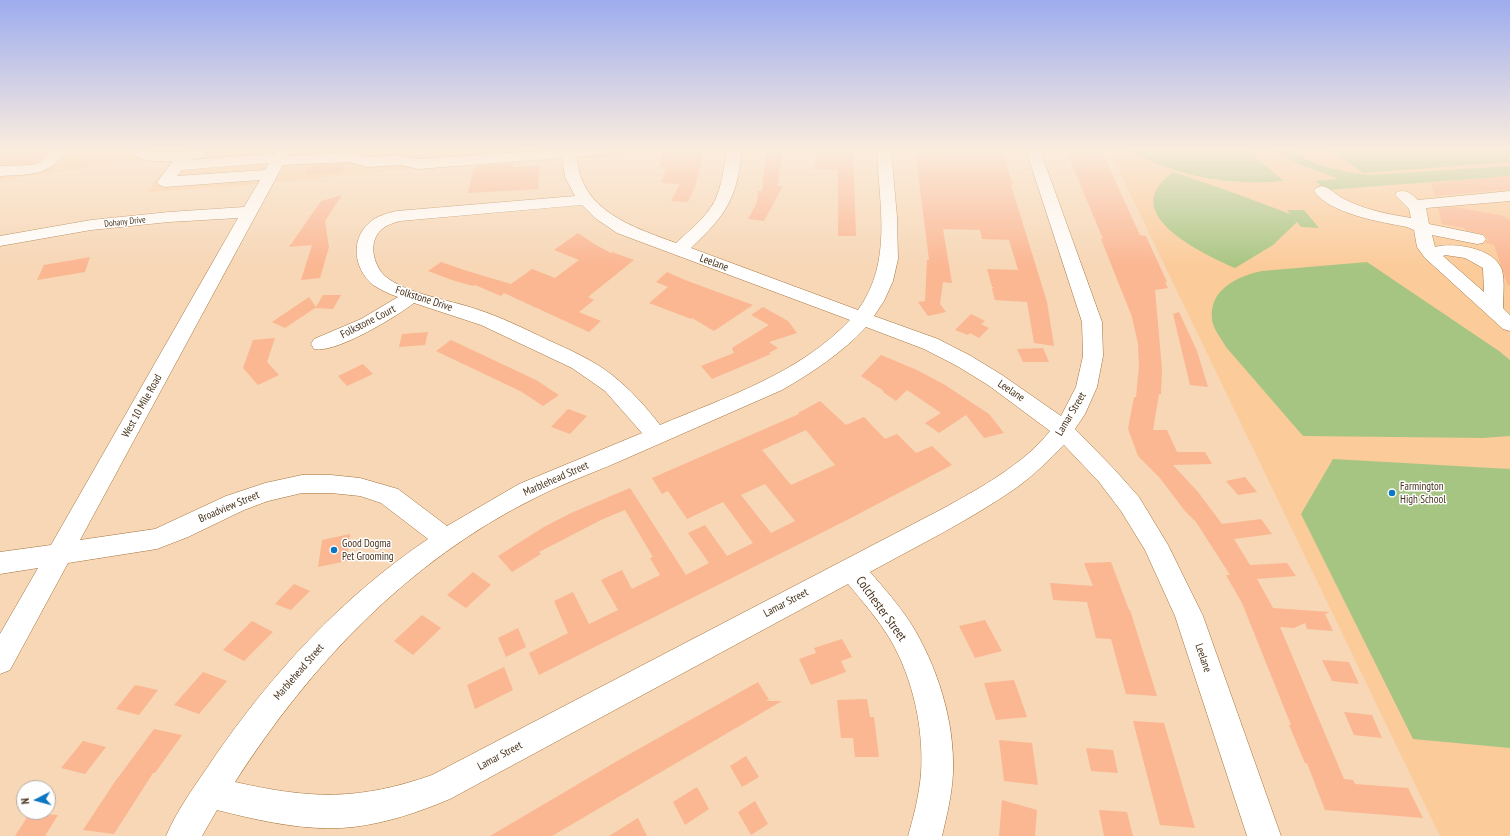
<!DOCTYPE html>
<html>
<head>
<meta charset="utf-8">
<style>
  body { margin:0 }
  #map { position:relative; width:1510px; height:836px; overflow:hidden; background:#f7d7b6; font-family:"PT Sans Narrow",sans-serif }
  canvas { display:block }
  .north { position:absolute; left:16px; top:780px; width:40px; height:40px; box-sizing:border-box; background:#fefefe; border:1px solid #b5aca3; border-radius:50%; rotate:264deg; font-size:11px; font-weight:700; line-height:16px; text-align:center; color:#47321b }
  .north::after { content:''; display:block; margin:auto; width:14px; height:18px; background:#0b76c1; clip-path:polygon(50% 0,100% 100%,50% 72%,0 100%) }
</style>
</head>
<body>
<div id="map">
<canvas width="1510" height="836"></canvas>
<div class="north">N</div>
</div>
<script>
const ctx = document.querySelector('canvas').getContext('2d');
ctx.lineJoin = 'round';
function fillPath(path, color) { ctx.fillStyle = color; ctx.fill(path, 'evenodd'); }
function trace(path, color, width, dash) { ctx.strokeStyle = color; ctx.lineWidth = width; ctx.lineCap = dash ? 'butt' : 'round'; ctx.setLineDash(dash || []); ctx.stroke(path); }
function label(font, color, halo, rows, align = 'center') {
  ctx.font = font + ' "PT Sans Narrow",sans-serif'; ctx.lineWidth = 3; ctx.setLineDash([]); ctx.textBaseline = 'middle'; ctx.strokeStyle = halo; ctx.fillStyle = color; for (const [text, x, y, turn = 0] of rows) {
    ctx.save(); ctx.translate(x, y); ctx.rotate((+turn || 0) * Math.PI / 180); ctx.textAlign = isNaN(turn) ? turn : align; if (halo) ctx.strokeText(text, 0, 0); ctx.fillText(text, 0, 0); ctx.restore();
  }
}
fillPath(new Path2D(`
  M0,150H656L655,154L409,169L240,186L146,192L172,161L167,159L128,162L0,180Z
  M1109,150H1510V836H1440Z`), '#fbcb9a');
fillPath(new Path2D(`
  M1129,150H1247L1284,181C1231,186 1176,177 1129,150Z
  M1274,150H1291L1306,159L1325,167L1348,172L1370,175L1510,166V176L1326,190L1315,181L1339,179L1298,164Z
  M1331,150H1510V162L1363,173Z
  M1174,172L1237,194L1290,214L1287,210H1304L1319,228L1301,227L1297,222L1273,245L1235,268C1201,253 1114,212 1174,172Z
  M1367,262L1499,351L1510,360V436L1483,438L1303,436L1226,347C1221,338 1213,329 1212,319C1209,289 1238,276 1262,271Z
  M1333,459L1510,469V748L1413,739L1301,514Z`), '#a7c582');
fillPath(new Path2D(`
  M0,150H50L39,161L33,164H0Z
  M318,150H351L350,152L316,153Z
  M479,150H515V151L478,153Z
  M664,150H704L696,184L688,202L671,201L680,184L661,183L666,167H659Z
  M766,150H782L778,186H783L764,221L748,219L757,202L758,191H762Z
  M816,150H853L856,236H838V170L815,169Z
  M915,150H955L956,153L988,154L987,150H1002L1013,185H1011L1047,302L1054,346L1034,343L1027,302L995,300L992,289L994,287H992L987,269L1018,270L1009,240L982,239L980,230L943,229L952,283L943,282L940,304L946,312L928,316L918,302L925,301L927,260H929Z
  M1066,151L1102,152L1140,235L1146,236L1167,282H1165L1168,288L1155,290L1162,369L1161,394H1159L1153,430H1167L1177,452H1205L1212,464L1173,465L1198,492L1222,524L1261,519L1272,534L1234,539L1250,565L1287,563L1296,576L1257,579L1273,608L1330,612L1325,614L1333,631L1307,629L1305,623L1294,628L1280,627L1344,779L1353,780L1355,784L1408,788L1423,818L1325,810L1307,763H1305L1289,725H1291L1242,603L1226,575H1230L1196,522L1185,511L1159,477L1138,456L1128,429L1134,397H1136L1139,366L1138,344L1132,317L1101,239H1103Z
  M513,163V167L540,165L538,189L468,193L474,166Z
  M345,164L342,172L305,175L310,165Z
  M1510,176V190H1500L1435,196L1431,183Z
  M342,195L325,221L329,247L320,278L301,280L312,245L289,247L321,201Z
  M1455,207L1504,216L1505,218L1510,219V285L1508,286L1494,245L1485,243L1488,239L1484,234L1465,230V228L1442,224L1438,208Z
  M578,233L596,245L611,253L612,252L634,260L588,297L594,300L579,312L601,321L589,332L504,293L501,296L475,285L473,286L452,280L428,271L441,262L464,270L511,284L532,269L555,278L579,260L554,250Z
  M90,257L85,272L37,280L44,265Z
  M667,272L685,280L753,305L714,331L692,318L691,319L649,303L668,287L656,282Z
  M323,295H341L333,309L315,308L285,328L272,322L309,297L316,307Z
  M763,307L788,321L797,333L769,342L778,348L769,353L771,354L712,379L701,366L744,349L734,353L732,348L769,325L751,315Z
  M1179,312L1197,351L1208,387L1190,385L1173,314Z
  M971,314L985,321L981,324L989,328L979,338L970,333L968,335L955,330Z
  M428,332L425,345L399,347L402,334Z
  M275,338L267,362L279,375L258,385L243,368L253,340Z
  M451,340L536,380L559,395L543,406L522,392L436,351Z
  M1043,348L1049,362H1023L1017,349Z
  M881,355L917,370L945,385L989,414L1004,433L984,438L966,415L939,433L925,423L941,413L907,390L896,401L883,392L884,391L861,376Z
  M363,364L373,374L347,386L338,376Z
  M820,401L846,425L864,417L885,439L897,434L916,453L932,446L952,465L845,521L539,675L529,653L568,633L554,601L573,592L589,624L618,610L601,580L622,570L632,589L660,575L650,558L653,557L625,510L603,519L539,552L541,554L512,572L498,556L544,527L571,513L630,488L686,575L709,563L688,533L705,525L727,556L753,543L723,502L687,519L668,491L662,494L652,478L799,414L798,413ZM806,430L835,465L791,485L762,450ZM765,484L795,521L771,533L741,495Z
  M568,409L587,416L570,434L551,427Z
  M1245,477L1257,492L1238,495L1226,481Z
  M350,534L347,561L318,567L322,540Z
  M1111,562L1129,610H1130L1157,696L1126,694L1111,639L1096,638L1087,602L1053,600L1050,583L1093,586L1084,563Z
  M473,572L491,585L466,608L447,595Z
  M294,584L310,591L291,610L275,604Z
  M422,615L441,628L413,655L394,641Z
  M985,620L1002,651L975,658L959,626Z
  M252,621L273,632L244,661L223,650Z
  M518,628L526,647L506,657L498,638Z
  M842,639L852,657L841,661L846,672L811,685L799,659L816,653L814,648Z
  M1322,660L1349,662L1359,684L1332,681Z
  M504,667L513,690L475,709L467,685Z
  M203,672L227,681L199,714L174,705Z
  M1014,680L1027,717L996,720L984,683Z
  M758,682L769,700L765,701H782L552,836H490L619,760Z
  M135,685L158,690L139,715L116,709Z
  M867,699L870,717H874L879,757H855L853,738H841L837,700Z
  M1344,712L1372,715L1382,738L1354,735Z
  M1133,721L1164,723L1195,828L1160,825Z
  M154,729L182,735L155,773H153L114,834L83,830L114,783Z
  M999,740L1032,743L1038,785L1004,781Z
  M83,741L106,747L85,774L61,768Z
  M1086,748L1113,750L1118,773L1091,771Z
  M746,756L759,777L742,787L730,766Z
  M697,787L709,809L685,825L673,802Z
  M1002,800L1037,810L1035,836H999Z
  M755,801L768,824L751,835L738,812Z
  M1099,810L1127,812L1133,836H1104Z
  M30,813L58,815L45,836H15Z
  M638,818L647,836H609Z`), '#fbb692');
const minor = new Path2D(`
  M52,150H67C49,177 30,174 0,176V166L33,165L40,162Z
  M130,150L166,152L209,150L204,157L189,160L268,154L273,156L277,150H291L288,156L348,153L368,157L401,155L418,159L551,150H613L611,153L577,157C580,211 633,227 676,243C692,228 711,214 718,193C723,179 724,164 728,150H742C737,199 726,215 691,248L858,310C893,262 879,205 877,150H891L897,217L898,259L893,281L884,301L874,316L938,339L971,356L1002,375L1061,416L1076,387L1083,356L1082,322L1026,150H1040L1102,322L1103,356L1097,387L1085,414L1075,429L1115,470L1139,497L1168,545L1203,616L1281,836H1247L1175,616L1145,550L1121,511L1099,482L1064,445C1049,460 1034,475 1016,488C970,520 919,545 870,572C884,588 898,604 910,622C937,665 955,721 953,773C952,794 947,815 942,836H908C914,816 919,795 921,774C924,729 913,678 890,639C878,619 863,602 848,584L450,799C419,812 387,823 353,827C308,832 261,821 217,810L202,836H166C178,808 197,783 213,759C272,673 342,597 428,539L381,503L360,496L331,493H302L268,501L244,510L188,537L157,549L68,563L10,670L0,674V634L38,568L0,574V552L51,545L238,218L169,222L91,230L0,246V236L91,220L169,212L244,207L260,180L165,187L159,185L157,182L173,161C160,161 137,163 130,150ZM562,158L565,177L575,196L397,211C388,213 376,216 369,223C350,240 354,269 373,285C381,290 389,294 398,297L361,319L314,339L311,344L314,349C335,354 396,317 414,303L481,325L572,368L605,391L642,433L519,484L447,526L398,489L360,478L331,475H302L265,483L226,496L155,529L80,540L283,165L348,162L368,167L401,165L418,169ZM269,163L265,170L177,176L182,170ZM582,205L595,218L617,233L850,320C799,374 726,397 660,425C646,407 630,389 612,375C593,360 570,350 548,340C525,329 501,317 476,309C450,300 406,294 385,276C373,265 368,242 381,230C386,225 393,223 400,221ZM866,327L924,349L957,366L988,385L1050,431C1024,464 980,488 944,508L432,775C358,801 310,799 235,782C311,664 408,561 535,498C562,484 590,474 618,462C673,438 727,414 782,390C813,372 842,353 866,327Z
  M1322,186C1331,188 1336,195 1344,199C1365,210 1388,214 1411,218L1409,209L1395,195L1397,192C1407,189 1411,194 1418,200L1510,191V201L1426,208L1429,224L1483,235L1486,239L1483,243L1477,244L1432,235L1435,247C1453,242 1495,248 1502,270C1505,282 1503,296 1503,308L1510,315V331L1503,329L1425,258L1417,247L1414,230L1407,227C1381,222 1330,214 1314,191L1316,188ZM1445,255L1465,258L1483,268L1484,292L1443,256Z`);
trace(minor, '#a2723a', 1);
fillPath(minor, '#fff');
const sky = ctx.createLinearGradient(0, 0, 0, 267);
sky.addColorStop(0, '#9dacee');
sky.addColorStop(0.56, '#fbedde');
sky.addColorStop(1, '#fbedde00');
ctx.fillStyle = sky;
ctx.fillRect(0, 0, 1510, 267);
for (const [x, y, r, color] of [
  [1392,493,4,"#0b76c1"],
  [334,550,4,"#0b76c1"]
]) { const dot = new Path2D(); dot.arc(x, y, r, 0, 2 * Math.PI); ctx.fillStyle = color; ctx.fill(dot); trace(dot, '#fefefe', 1.5); }
label('9px', '#47321b', '#fefefe', [
  ["Dohany Drive",125,222,-6]
]);
label('11px', '#47321b', '#fefefe', [
  ["Leelane",714,263,20],
  ["Folkstone Drive",424,299,18],
  ["Folkstone Court",368,322,-27],
  ["Leelane",1011,391,34],
  ["West 10 Mile Road",142,406,-61],
  ["Lamar Street",1071,414,-59],
  ["Marblehead Street",556,479,-24],
  ["Broadview Street",229,507,-23],
  ["Lamar Street",786,603,-28],
  ["Leelane",1203,658,71],
  ["Marblehead Street",299,672,-49],
  ["Lamar Street",500,756,-28]
]);
label('11px', '#47321b', '#fefefe', [
  ["Farmington",1400,487],
  ["High School",1400,500],
  ["Good Dogma",342,544],
  ["Pet Grooming",342,557]
], 'left');
label('13px', '#47321b', '#fefefe', [
  ["Colchester Street",881,609,54]
]);
</script>
</body>
</html>
